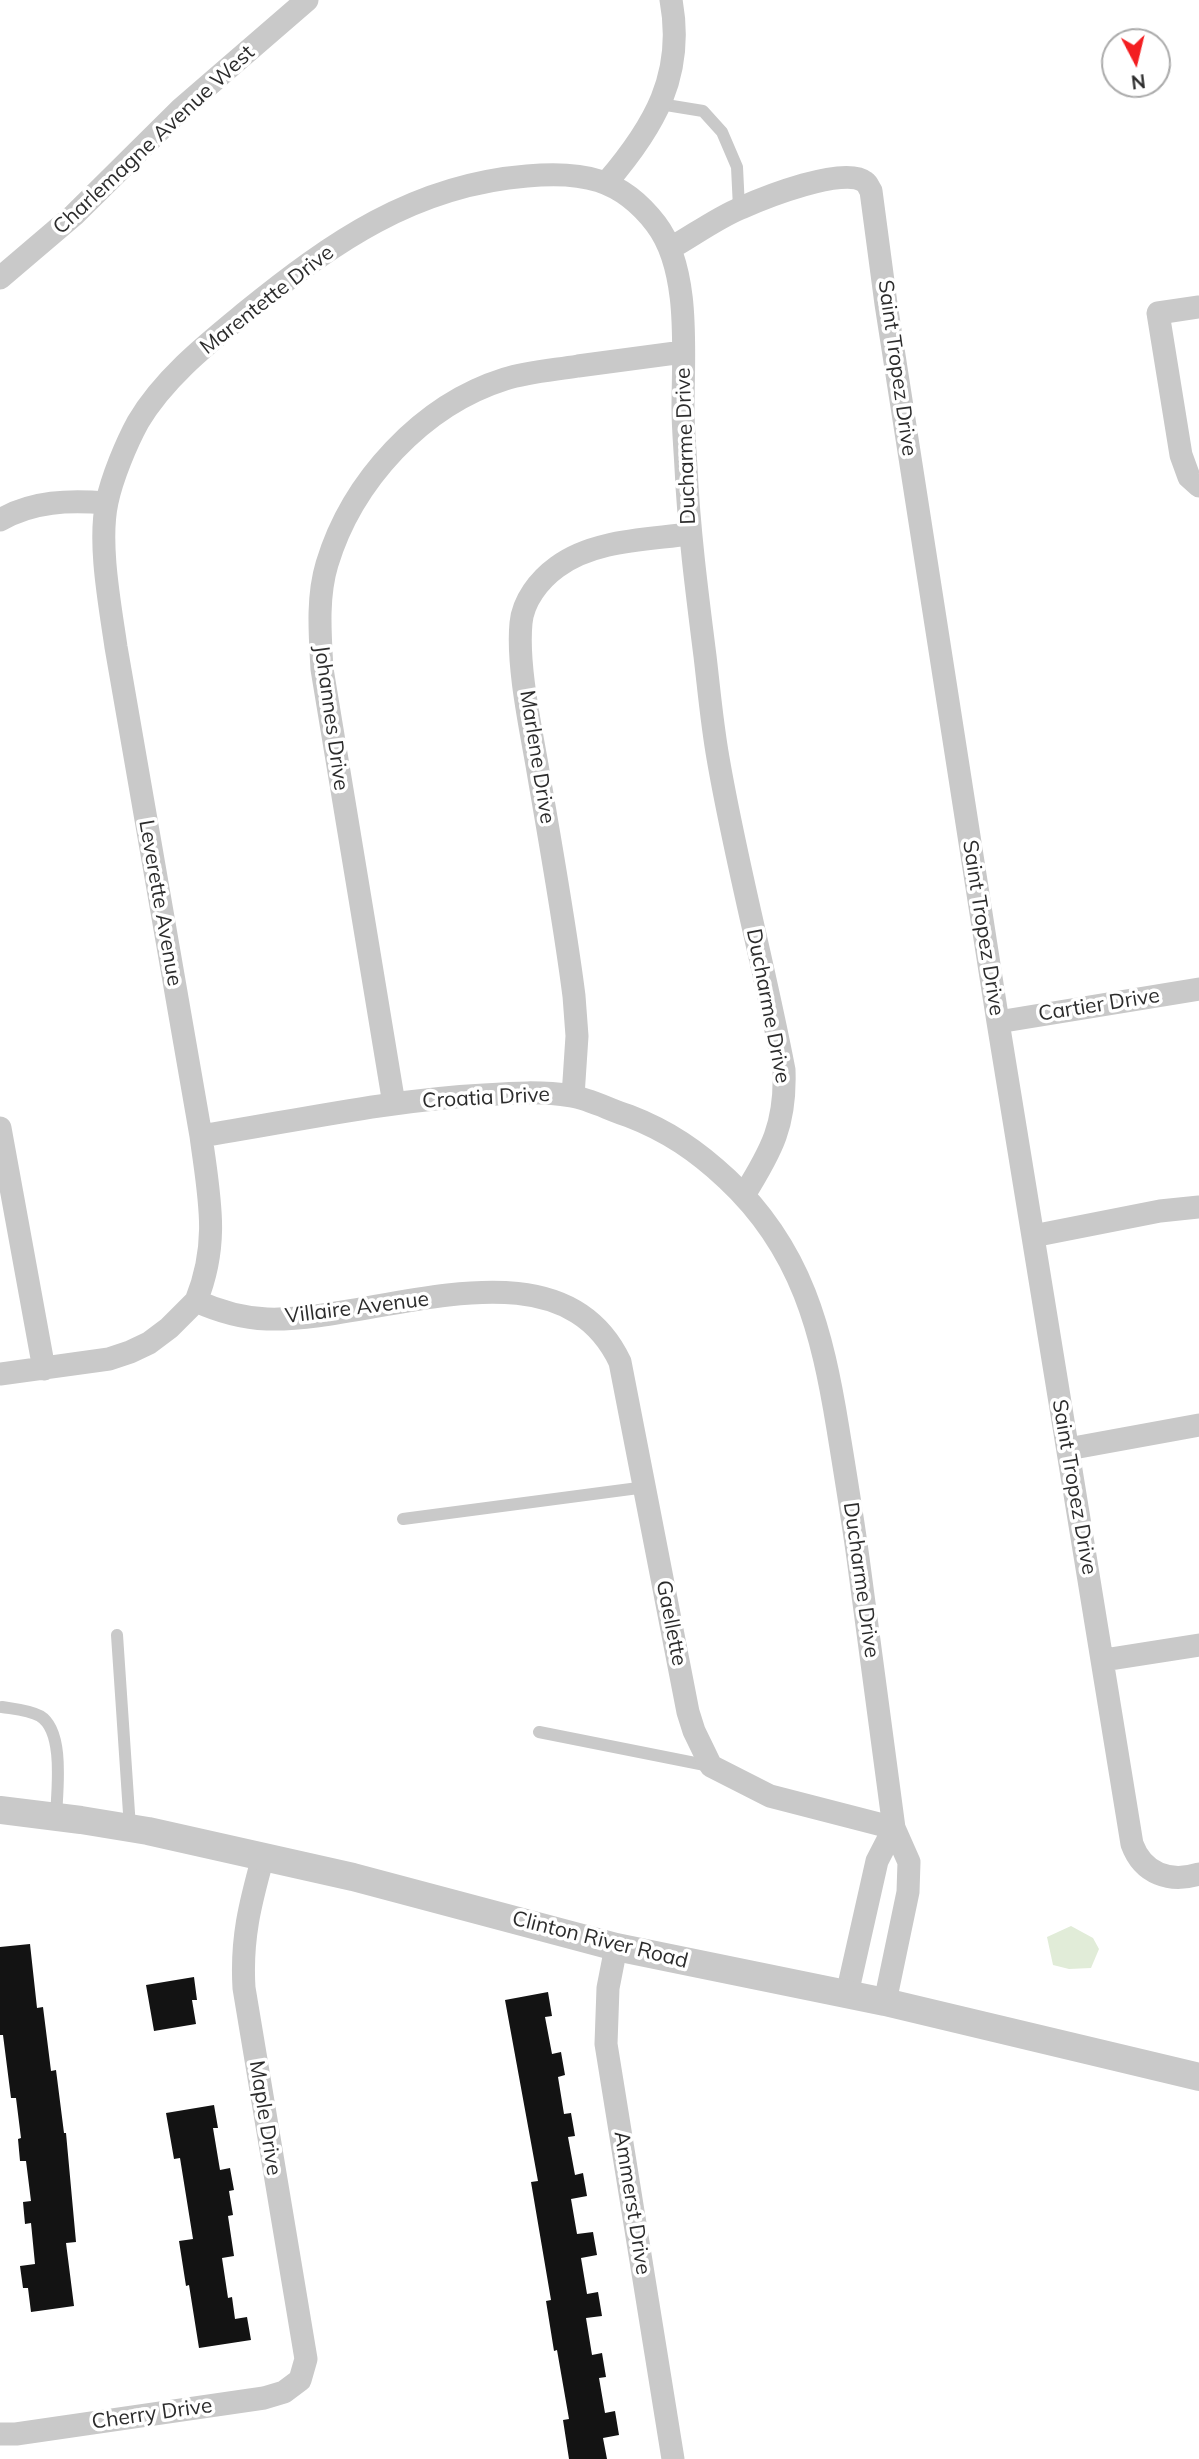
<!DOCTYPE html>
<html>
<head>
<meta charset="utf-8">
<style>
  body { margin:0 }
  #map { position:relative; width:1199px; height:2459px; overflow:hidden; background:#fff; font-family:Mulish,sans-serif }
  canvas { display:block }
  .north { position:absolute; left:1101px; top:28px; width:70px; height:70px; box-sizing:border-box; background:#fff; border:2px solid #ababab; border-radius:50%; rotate:173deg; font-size:19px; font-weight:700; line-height:28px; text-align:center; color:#2c2c2c }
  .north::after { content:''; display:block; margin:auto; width:24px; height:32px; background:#f31e21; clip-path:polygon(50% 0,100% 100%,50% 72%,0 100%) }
</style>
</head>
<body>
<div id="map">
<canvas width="1199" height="2459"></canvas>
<div class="north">N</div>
</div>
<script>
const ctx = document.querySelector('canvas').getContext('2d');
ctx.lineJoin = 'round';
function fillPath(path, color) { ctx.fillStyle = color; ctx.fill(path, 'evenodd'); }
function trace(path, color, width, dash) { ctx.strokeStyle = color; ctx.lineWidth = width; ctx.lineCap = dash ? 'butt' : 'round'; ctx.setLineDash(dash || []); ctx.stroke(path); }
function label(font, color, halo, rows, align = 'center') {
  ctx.font = font + ' Mulish,sans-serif'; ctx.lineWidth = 7; ctx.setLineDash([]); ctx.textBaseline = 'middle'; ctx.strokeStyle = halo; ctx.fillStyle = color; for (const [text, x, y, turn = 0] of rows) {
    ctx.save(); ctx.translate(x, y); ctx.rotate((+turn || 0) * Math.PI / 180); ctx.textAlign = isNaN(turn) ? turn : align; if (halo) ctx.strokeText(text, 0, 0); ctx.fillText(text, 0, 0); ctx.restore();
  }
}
fillPath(new Path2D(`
  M1071,1926L1093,1938L1099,1949L1091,1968L1069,1969L1053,1965L1047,1937Z`), '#e1ecd8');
fillPath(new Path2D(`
  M30,1944L37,2008L43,2007L51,2071L56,2070L64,2133H66L76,2242L66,2243L74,2306L31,2312L28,2288H23L20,2266L35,2264L31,2223L25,2224L23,2202L31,2201L26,2161H20L18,2139L21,2138L16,2098H11L3,2035H0V1947Z
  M194,1977L197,2000H192L196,2024L154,2031L146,1985Z
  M548,1992L552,2016L545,2017L552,2054L561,2052L565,2075L558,2077L564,2114L571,2113L575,2136L568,2137L575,2175L583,2173L587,2196L571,2199L577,2234L593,2232L597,2255L581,2258L587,2294L598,2292L602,2316L586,2318L592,2355L602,2353L606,2377L599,2378L605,2413L615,2411L619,2435L603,2438L607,2459H569L563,2420L569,2419L557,2350L554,2351L546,2301L551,2300L531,2182L538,2181L505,2000Z
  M214,2105L218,2128H213L220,2170L230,2168L234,2190L229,2191L233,2215L228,2216L234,2256L222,2258L228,2298L232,2297L235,2319L247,2317L251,2340L199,2348L189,2285L186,2286L179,2241L193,2239L180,2158L174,2159L166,2113Z`), '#131313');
trace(new Path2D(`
  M660,104L703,111L722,132L737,167L739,208
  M403,1519L646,1487
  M117,1635L130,1828
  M2,1707C14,1709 29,1710 40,1716C65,1731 57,1791 56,1817
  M539,1732L710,1766`), '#c9c9c9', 12);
trace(new Path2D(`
  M607,182C654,127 685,75 671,0
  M671,248C694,235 717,218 741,208C763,198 845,165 865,182C868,184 869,188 871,191L886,304L998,1022L1132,1844C1143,1874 1170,1883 1199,1874
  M0,278L74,215L181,109L307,0
  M1199,307L1158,313L1181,455L1189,477L1199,486
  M0,520C33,501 69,500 106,503
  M998,1022L1199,989
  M573,1096L577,1036L574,996C564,918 550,842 537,765C530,725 517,664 521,623C523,601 539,580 557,567C593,540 645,540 689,534
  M394,1104L322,669C320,634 317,597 327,564C352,481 422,405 505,379C528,372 554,370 578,366C613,361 648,357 683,352
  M0,1128L44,1369
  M201,1136C295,1121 389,1100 484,1095C513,1093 542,1091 571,1096C590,1099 610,1110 629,1116C668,1131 697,1151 727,1179C802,1249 822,1331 838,1429C845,1472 852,1514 858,1558C870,1648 882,1738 894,1828L909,1862L908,1892L885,2002
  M1033,1236L1160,1211L1199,1207
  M196,1301C220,1242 209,1197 201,1136L116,647C110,605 98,543 107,502C112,478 126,444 138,422C164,378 207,344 246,312C331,243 414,185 527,176C582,171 621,178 656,224C691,270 683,353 683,408C683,428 685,448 686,468C689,531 697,593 705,656C709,690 712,724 718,758C736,863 764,965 784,1070C786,1124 772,1150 744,1195
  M0,1374L109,1359L130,1352L149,1343L169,1328L196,1301C218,1311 242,1318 267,1319C375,1323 559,1233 620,1362L688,1712L694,1731L711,1766L770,1796L894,1828
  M1068,1449L1199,1425
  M1104,1660L1199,1645
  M616,1947L608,1988L606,2044L673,2459
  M847,1994L877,1861L894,1828
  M0,2434H16L264,2398L284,2392L300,2380L306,2359L244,1988C241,1939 250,1904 263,1857`), '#c9c9c9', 23);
trace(new Path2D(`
  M0,1810L81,1820L148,1831L353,1877L616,1947L885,2002L1199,2077`), '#c9c9c9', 28);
label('21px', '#2c2c2c', '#fff', [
  ["Charlemagne Avenue West",154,140,-43],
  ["Marentette Drive",267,300,-38],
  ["Saint Tropez Drive",897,368,82],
  ["Ducharme Drive",686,446,-92],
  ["Johannes Drive",331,718,82],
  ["Marlene Drive",537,757,81],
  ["Leverette Avenue",160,903,80],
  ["Saint Tropez Drive",983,928,81],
  ["Cartier Drive",1099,1005,-9],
  ["Ducharme Drive",768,1006,79],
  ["Croatia Drive",486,1098,-3],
  ["Villaire Avenue",357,1308,-7],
  ["Saint Tropez Drive",1074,1487,80],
  ["Ducharme Drive",861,1580,82],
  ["Gaellette",671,1623,79],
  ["Clinton River Road",600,1940,14],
  ["Maple Drive",265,2118,81],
  ["Ammerst Drive",632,2203,81],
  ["Cherry Drive",152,2414,-8]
]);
</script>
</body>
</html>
